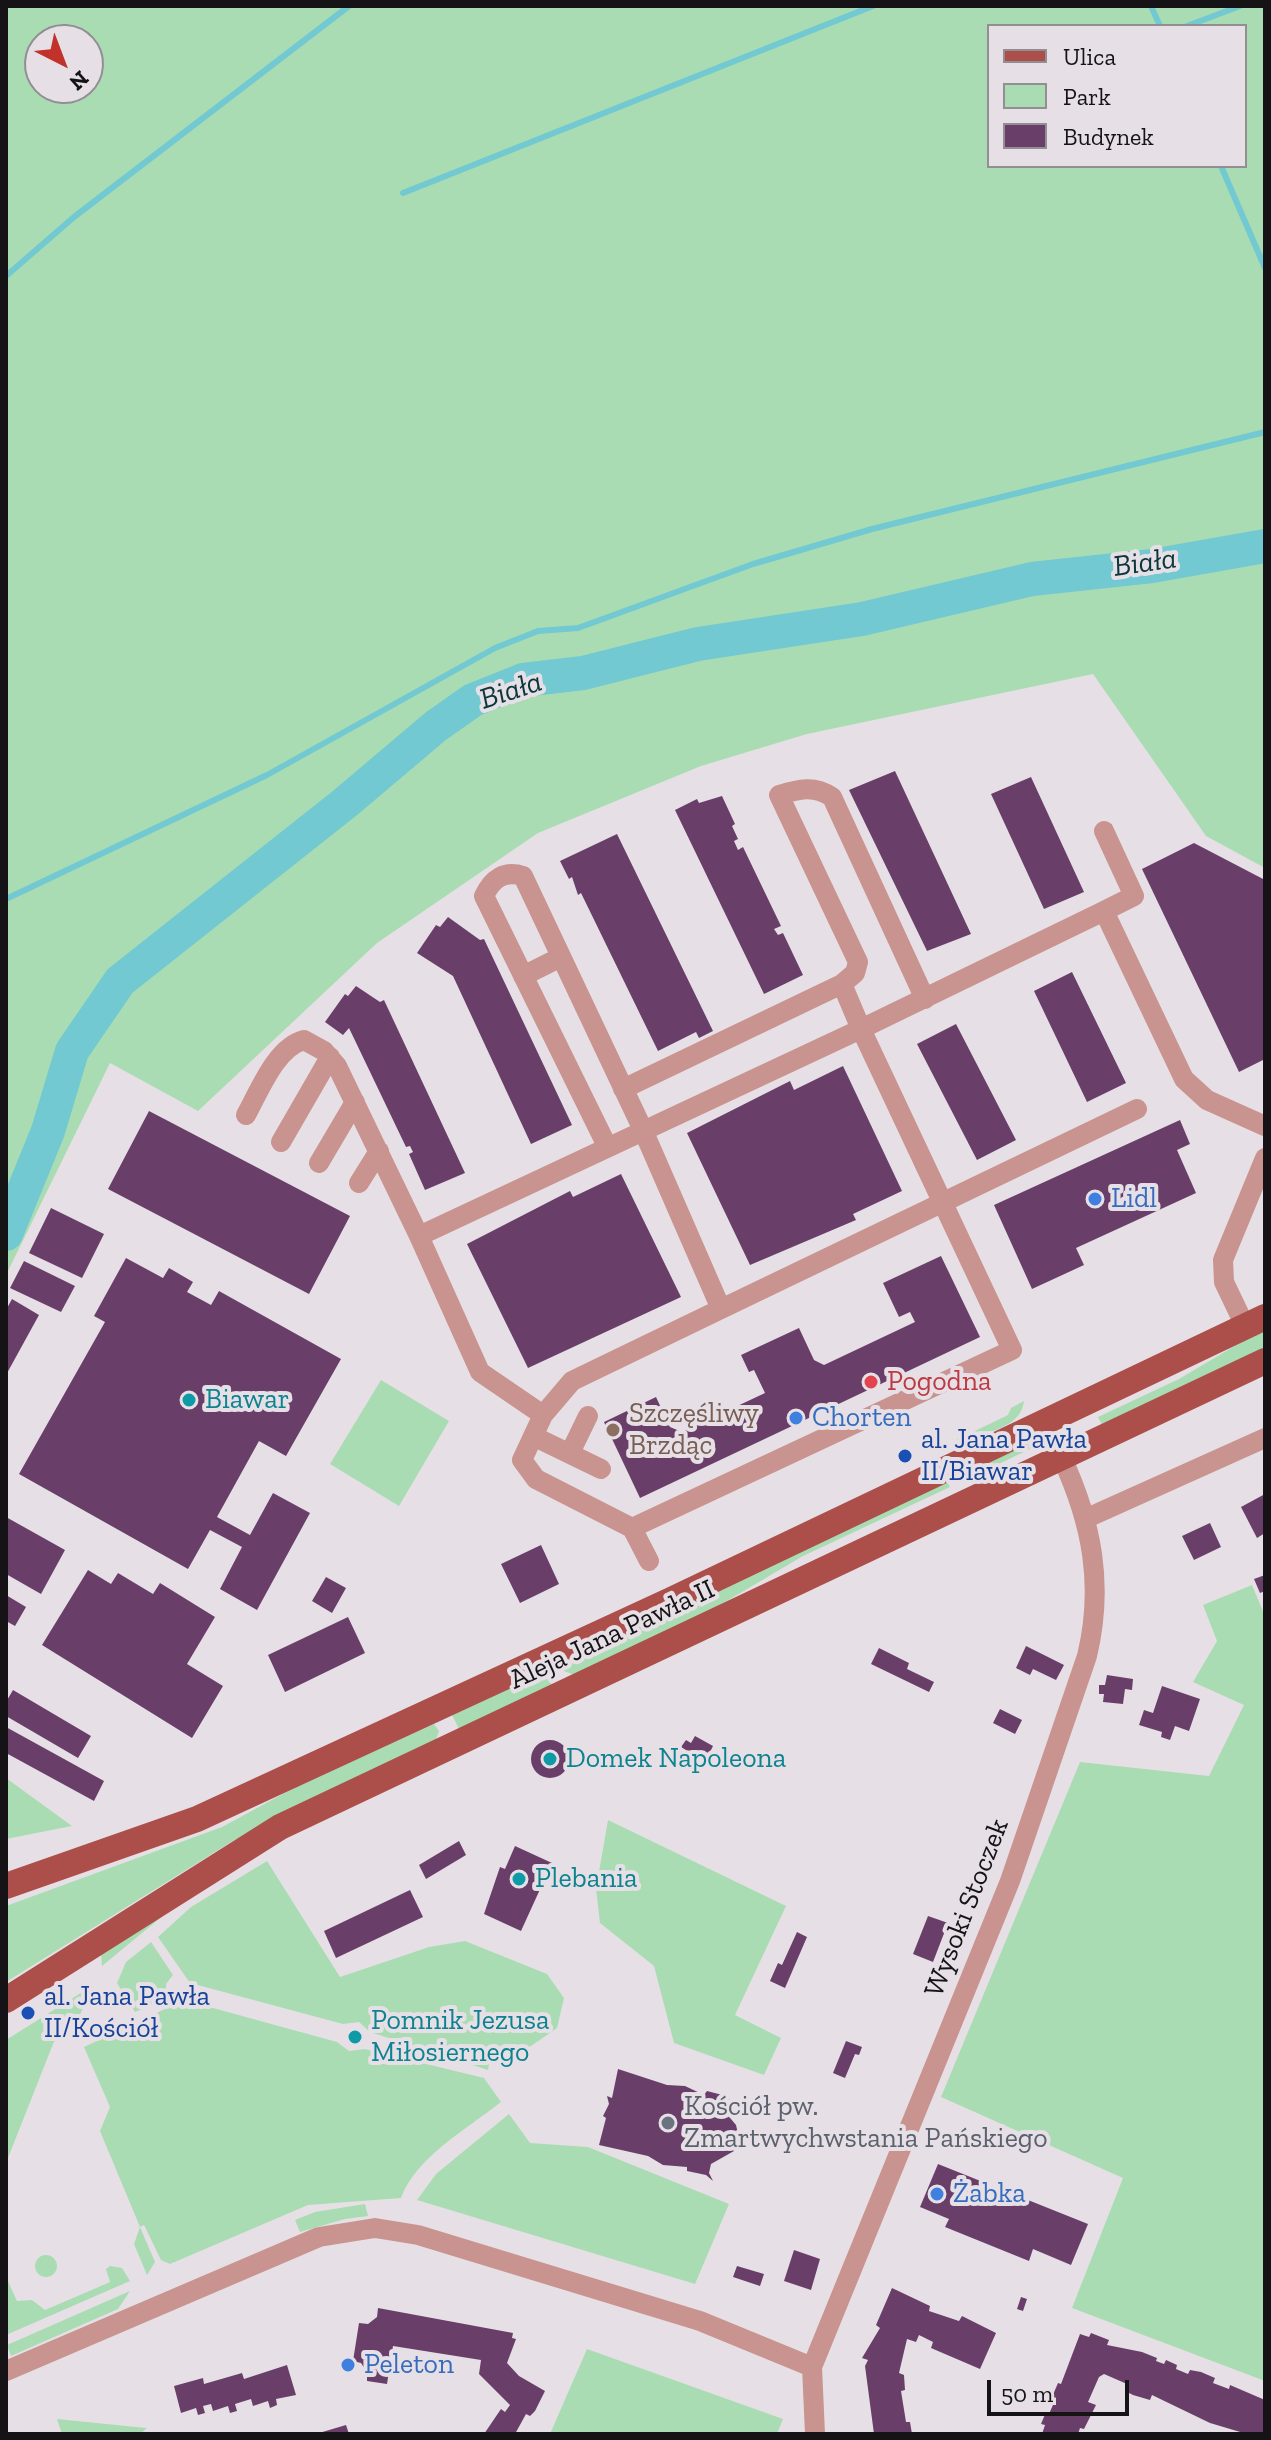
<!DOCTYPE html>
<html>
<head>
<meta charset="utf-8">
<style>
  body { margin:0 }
  #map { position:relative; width:1271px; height:2440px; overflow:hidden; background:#e6e0e6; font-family:"Zilla Slab",serif }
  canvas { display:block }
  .frame { position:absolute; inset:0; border:8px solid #151315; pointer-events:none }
  .legend { position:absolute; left:987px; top:24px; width:260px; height:144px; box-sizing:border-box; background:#e6e0e6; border:2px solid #928e92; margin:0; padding:10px 14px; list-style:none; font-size:24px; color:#151315 }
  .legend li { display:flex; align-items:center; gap:16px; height:40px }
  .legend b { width:40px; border:2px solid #928e92 }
  .north { position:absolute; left:24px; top:24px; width:80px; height:80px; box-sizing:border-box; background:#e6e0e6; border:2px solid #928e92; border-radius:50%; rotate:138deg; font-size:22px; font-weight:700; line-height:32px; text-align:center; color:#151315 }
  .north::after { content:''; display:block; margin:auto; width:28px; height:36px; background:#c0322a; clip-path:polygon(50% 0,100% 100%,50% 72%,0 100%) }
  .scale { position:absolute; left:987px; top:2380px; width:142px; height:36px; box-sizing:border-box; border:4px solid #151315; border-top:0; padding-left:10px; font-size:24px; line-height:28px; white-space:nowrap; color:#151315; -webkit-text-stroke:6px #e6e0e6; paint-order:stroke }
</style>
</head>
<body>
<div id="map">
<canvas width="1271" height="2440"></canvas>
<div class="frame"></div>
<ul class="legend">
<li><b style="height:10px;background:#ac4f4a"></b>Ulica</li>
<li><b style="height:22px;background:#aadcb3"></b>Park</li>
<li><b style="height:22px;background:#693f6a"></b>Budynek</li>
</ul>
<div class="north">N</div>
<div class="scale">50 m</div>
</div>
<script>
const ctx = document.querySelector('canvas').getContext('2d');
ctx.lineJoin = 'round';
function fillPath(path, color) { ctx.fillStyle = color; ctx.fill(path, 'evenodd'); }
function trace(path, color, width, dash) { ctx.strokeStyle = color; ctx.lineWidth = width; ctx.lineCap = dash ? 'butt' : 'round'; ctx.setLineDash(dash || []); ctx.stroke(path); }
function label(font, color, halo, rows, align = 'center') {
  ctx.font = font + ' "Zilla Slab",serif'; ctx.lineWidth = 8; ctx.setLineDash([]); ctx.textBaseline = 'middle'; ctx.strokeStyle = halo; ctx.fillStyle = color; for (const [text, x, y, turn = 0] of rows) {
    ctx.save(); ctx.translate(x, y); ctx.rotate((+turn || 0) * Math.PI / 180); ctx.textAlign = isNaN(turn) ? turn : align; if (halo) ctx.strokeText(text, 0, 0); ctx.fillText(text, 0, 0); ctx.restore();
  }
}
fillPath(new Path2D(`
  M6,6H1265V868L1206,836L1093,674L807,734L701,766L538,833L377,943L198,1111L110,1063L6,1275ZM989,26H1245V166H989ZM88,40V88H40V40Z
  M1265,1328V1348L1102,1425L1098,1417L1179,1379Z
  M381,1380L449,1421L399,1506L330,1464Z
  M1024,1401C1021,1431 977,1434 954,1441L1008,1415L1011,1408Z
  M1036,1440L1032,1448L972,1477L970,1471Z
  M946,1479L950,1487L803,1556L720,1605L574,1675L564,1671L562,1663Z
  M1252,1585L1265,1616V2381L1072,2308L1123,2178L941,2097L1080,1762L1209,1776L1244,1705L1193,1682L1217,1641L1203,1605Z
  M544,1669L552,1685L459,1729L451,1713Z
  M434,1724L439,1731L436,1740L231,1842L6,1982V1906L222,1827L305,1782Z
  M6,1778L72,1826L6,1839Z
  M608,1820L786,1906L735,2015L781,2038L764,2075L674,2043L654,1966L600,1923L596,1889Z
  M267,1861L340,1977L429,1947L465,1941L547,1974L564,1998L557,2028L531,2046L489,2064L488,2070L370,2032L359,2022L343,2024L190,1983L158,1937L191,1907Z
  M187,1896L102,1966L101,1954Z
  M151,1942L173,1975L166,1984L167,1998L135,2012L117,1983L126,1962Z
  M87,1989V1999L75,2026L57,2034L6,2163V2040Z
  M184,2000L337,2042L349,2051L365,2049L484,2078L501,2102C467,2129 416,2157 401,2198L308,2205L170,2264L161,2260L144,2225L140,2227L155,2262L147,2275L134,2244L140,2227L100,2131L110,2107L84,2047Z
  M509,2114L530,2143L588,2147L729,2204L695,2284L417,2200L436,2174Z
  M365,2204L368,2216L345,2219L300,2232L295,2220L315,2212Z
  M35 2266a11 11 0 1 1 22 0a11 11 0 1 1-22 0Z
  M110,2266L122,2268L130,2281L6,2335V2277L17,2301L32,2300L45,2310L110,2282L106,2269Z
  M130,2291L118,2309L11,2356L7,2345Z
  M587,2349L783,2419L777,2434H550Z
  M57,2419L146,2428H147L140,2434H62Z`), '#aadcb3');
trace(new Path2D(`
  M1151,6L1160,26
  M1187,26L1240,6
  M1221,166L1265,268
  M403,193L873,6
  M6,276L74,217L349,6
  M6,899L267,775L495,648L538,631L578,628L753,564L872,529L1265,432`), '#72c9d2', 6);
trace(new Path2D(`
  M6,1234L48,1131L72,1051L120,981L345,803L436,726L473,700L523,680L583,673L698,644L862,619L1032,579L1152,566L1265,546`), '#72c9d2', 34);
fillPath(new Path2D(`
  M895,771L971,934L927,951L849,790Z
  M1031,777L1084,892L1044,909L991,794Z
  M722,796L735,824L732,826L738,839L734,841L738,850L743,847L781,926L774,929L778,935L783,933L803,975L764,994L675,810L697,799L699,803Z
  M617,834L713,1031L699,1038L696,1032L658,1051L581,893L578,895L572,877L569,879L560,861Z
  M1194,843L1265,880V1059L1239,1072L1142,869Z
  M448,917L480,940L484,939L572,1125L531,1144L453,976L417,953L436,925L440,927Z
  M1072,972L1126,1083L1087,1102L1034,991Z
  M356,986L380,1002L384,1000L465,1173L425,1190L409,1154L413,1152L410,1146L406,1147L349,1028L343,1035L325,1022L345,994L348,996Z
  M956,1024L1016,1140L977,1160L917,1044Z
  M843,1066L902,1191L853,1214L856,1220L750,1265L687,1133L790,1081L794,1090Z
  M149,1111L350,1216L309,1294L108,1189Z
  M1180,1120L1190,1144L1177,1150L1196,1193L1076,1248L1084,1265L1032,1289L994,1205Z
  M621,1174L681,1297L528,1368L467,1244L570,1191L573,1197Z
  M51,1208L104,1234L82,1278L29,1253Z
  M941,1256L980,1337L640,1498L604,1422L656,1397L670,1427L682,1432L765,1393L754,1370L749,1372L741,1355L799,1328L814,1360L824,1365L915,1322L910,1312L899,1317L883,1283Z
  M126,1258L163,1278L169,1268L193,1282L187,1292L211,1305L219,1291L341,1359L286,1456L259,1441L217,1517L250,1535L273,1493L310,1513L257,1610L220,1589L242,1547L210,1530L188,1569L19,1474L105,1322L94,1316Z
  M24,1261L75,1286L61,1312L10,1288Z
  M12,1299L39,1315L6,1375V1310Z
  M1265,1494V1533L1257,1538L1241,1507Z
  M6,1517L65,1550L41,1594L6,1574Z
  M1210,1523L1221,1547L1194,1560L1182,1536Z
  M541,1545L559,1584L520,1603L501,1564Z
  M88,1570L111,1584L118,1573L153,1594L160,1583L215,1617L187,1664L223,1686L192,1738L42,1645Z
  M1265,1575V1591L1260,1593L1254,1579Z
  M326,1577L346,1588L332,1613L312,1601Z
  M6,1595L26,1607L15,1626L6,1621Z
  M348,1617L365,1653L285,1692L268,1655Z
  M1026,1646L1064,1665L1056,1680L1033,1669L1030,1675L1016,1668Z
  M879,1648L909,1663L907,1669L934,1682L929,1692L871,1664Z
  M1107,1675L1133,1679L1132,1690L1125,1689L1123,1704L1103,1702L1104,1694H1099V1685H1105Z
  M1162,1686L1200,1699L1189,1731L1175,1726L1170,1740L1161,1737L1162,1732L1139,1725L1144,1710L1153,1713Z
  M13,1690L91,1736L78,1758L6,1716V1702Z
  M1000,1709L1022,1720L1015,1734L993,1723Z
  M6,1727L104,1781L94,1801L6,1753Z
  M695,1736L713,1746L707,1758L713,1762L709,1769L702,1765L699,1770L681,1760L686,1750L681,1747L686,1740L691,1743Z
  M531 1759a19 19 0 1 1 38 0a19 19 0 1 1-38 0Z
  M459,1841L466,1855L426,1879L419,1865Z
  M515,1846L552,1863L521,1931L484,1914L500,1867L505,1869Z
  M410,1890L423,1917L336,1958L324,1931Z
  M928,1916L948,1923L933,1962L913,1954Z
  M797,1932L807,1937L785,1988L770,1981L778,1963L782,1965Z
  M846,2041L862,2047L859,2055L855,2054L845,2078L833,2073Z
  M618,2069L667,2085L685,2086L704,2095L707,2091L730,2097L726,2113L736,2125L739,2138L734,2151L711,2164L709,2173L713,2181L706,2175L687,2171V2167L663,2165L648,2156L599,2145L606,2118L603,2116L609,2104L607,2096L612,2098Z
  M938,2164L1088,2224L1071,2265L1033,2249L1029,2261L945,2227L949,2219L920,2207Z
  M794,2250L820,2259L811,2290L784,2281Z
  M737,2266L764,2274L760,2286L733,2277Z
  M892,2288L930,2306L929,2311L959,2321L962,2316L996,2333L980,2369L931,2348L933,2342L919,2335L916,2342L907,2339L899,2373L904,2375L905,2390L901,2391L906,2422H910L912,2434H874L865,2366L868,2360L862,2358L880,2328L876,2325Z
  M1021,2297L1027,2299L1023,2311L1017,2309Z
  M378,2308L513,2333L512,2338L516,2339L507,2363L519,2376L545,2391L535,2411L530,2416L526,2414L515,2434H484L501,2409L505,2412L510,2405L479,2374L481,2360L393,2346L387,2384L367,2381V2372L361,2363L353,2361L359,2323L368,2324L377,2317Z
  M1091,2333L1109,2340L1107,2345L1142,2352L1157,2358L1156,2361L1164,2364L1166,2360L1177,2365L1176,2369L1188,2374L1190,2370L1201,2372L1215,2378L1213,2383L1229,2389L1230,2385L1265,2400V2434H1247L1210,2423L1152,2395L1150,2400L1133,2395L1125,2391L1127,2384L1104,2374L1099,2377L1088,2402L1096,2405L1084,2429L1080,2428L1078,2434H1042L1045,2425L1041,2424L1046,2412L1049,2414L1056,2398L1052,2397L1058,2383L1061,2384L1080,2334L1089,2337Z
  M287,2365L296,2395L276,2399L277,2405L270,2408L268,2401L253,2406L251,2399L235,2404L237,2411L230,2413L228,2406L213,2411L211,2404L203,2406L205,2413L198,2415L196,2408L181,2413L174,2386L203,2378L204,2384L242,2373L244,2379Z
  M346,2425L349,2434H319V2433Z`), '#693f6a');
trace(new Path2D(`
  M1104,831L1134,896L1104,911
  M523,976L559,958
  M842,984L855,973L858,962L779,795C799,789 814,785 832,797L925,999
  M623,1089L842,984L861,1029L1104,911L1184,1079L1207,1100L1265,1126
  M246,1115C259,1092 276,1047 304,1040L324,1051L337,1066L419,1236
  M281,1142L330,1057
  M607,1146L484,896C492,879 504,870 523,876L643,1130L721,1309L572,1381L543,1415L522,1460L536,1479L632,1528L649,1561
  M319,1163L355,1102
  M359,1183L379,1151
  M721,1309L1137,1109
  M1245,1326L1224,1282L1223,1260L1265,1158
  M543,1415L480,1372L419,1236L861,1029L1012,1350L632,1528
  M533,1436L601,1469
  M570,1453L588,1416
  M1087,1518L1265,1438
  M6,2371L319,2237L375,2228L418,2235L700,2321L812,2367
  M815,2434L812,2367L1010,1881L1087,1656C1104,1585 1092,1523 1062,1458`), '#c9948f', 20);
trace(new Path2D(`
  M6,1886L197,1819L669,1601L1265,1317
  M6,2000L280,1827L1265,1361`), '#ac4f4a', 26);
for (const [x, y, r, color] of [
  [1095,1199,8,"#3f7fe0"],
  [871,1382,8,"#e0444e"],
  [189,1400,8,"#0f9aa8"],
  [796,1418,8,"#3f7fe0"],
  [613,1430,8,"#8d6e63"],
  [905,1456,8,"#1a4fb4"],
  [550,1759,8,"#0f9aa8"],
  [519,1879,8,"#0f9aa8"],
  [28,2013,8,"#1a4fb4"],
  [355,2037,8,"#0f9aa8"],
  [668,2123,8,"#6b7280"],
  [937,2194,8,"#3f7fe0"],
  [348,2365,8,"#3f7fe0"]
]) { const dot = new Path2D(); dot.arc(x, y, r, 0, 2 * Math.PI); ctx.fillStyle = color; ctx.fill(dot); trace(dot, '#e6e0e6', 3); }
label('28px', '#366cbe', '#e6e0e6', [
  ["Lidl",1111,1199],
  ["Chorten",812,1418],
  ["Żabka",953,2194],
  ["Peleton",364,2365]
], 'left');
label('28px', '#be3a42', '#e6e0e6', [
  ["Pogodna",887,1382]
], 'left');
label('28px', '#0d838f', '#e6e0e6', [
  ["Biawar",205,1400],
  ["Domek Napoleona",566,1759],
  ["Plebania",535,1879],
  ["Pomnik Jezusa",371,2021],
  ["Miłosiernego",371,2053]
], 'left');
label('28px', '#785e54', '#e6e0e6', [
  ["Szczęśliwy",629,1414],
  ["Brzdąc",629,1446]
], 'left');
label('28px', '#164399', '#e6e0e6', [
  ["al. Jana Pawła",921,1440],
  ["II/Biawar",921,1472],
  ["al. Jana Pawła",44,1997],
  ["II/Kościół",44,2029]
], 'left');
label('28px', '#151315', '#e6e0e6', [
  ["Aleja Jana Pawła II",612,1635,-25],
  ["Wysoki Stoczek",967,1908,-69]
]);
label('28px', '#5b616d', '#e6e0e6', [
  ["Kościół pw.",684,2107],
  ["Zmartwychwstania Pańskiego",684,2139]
], 'left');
label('italic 30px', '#0b363a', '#e6e0e6', [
  ["Biała",1145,563,-8],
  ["Biała",511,691,-18]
]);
</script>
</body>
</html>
